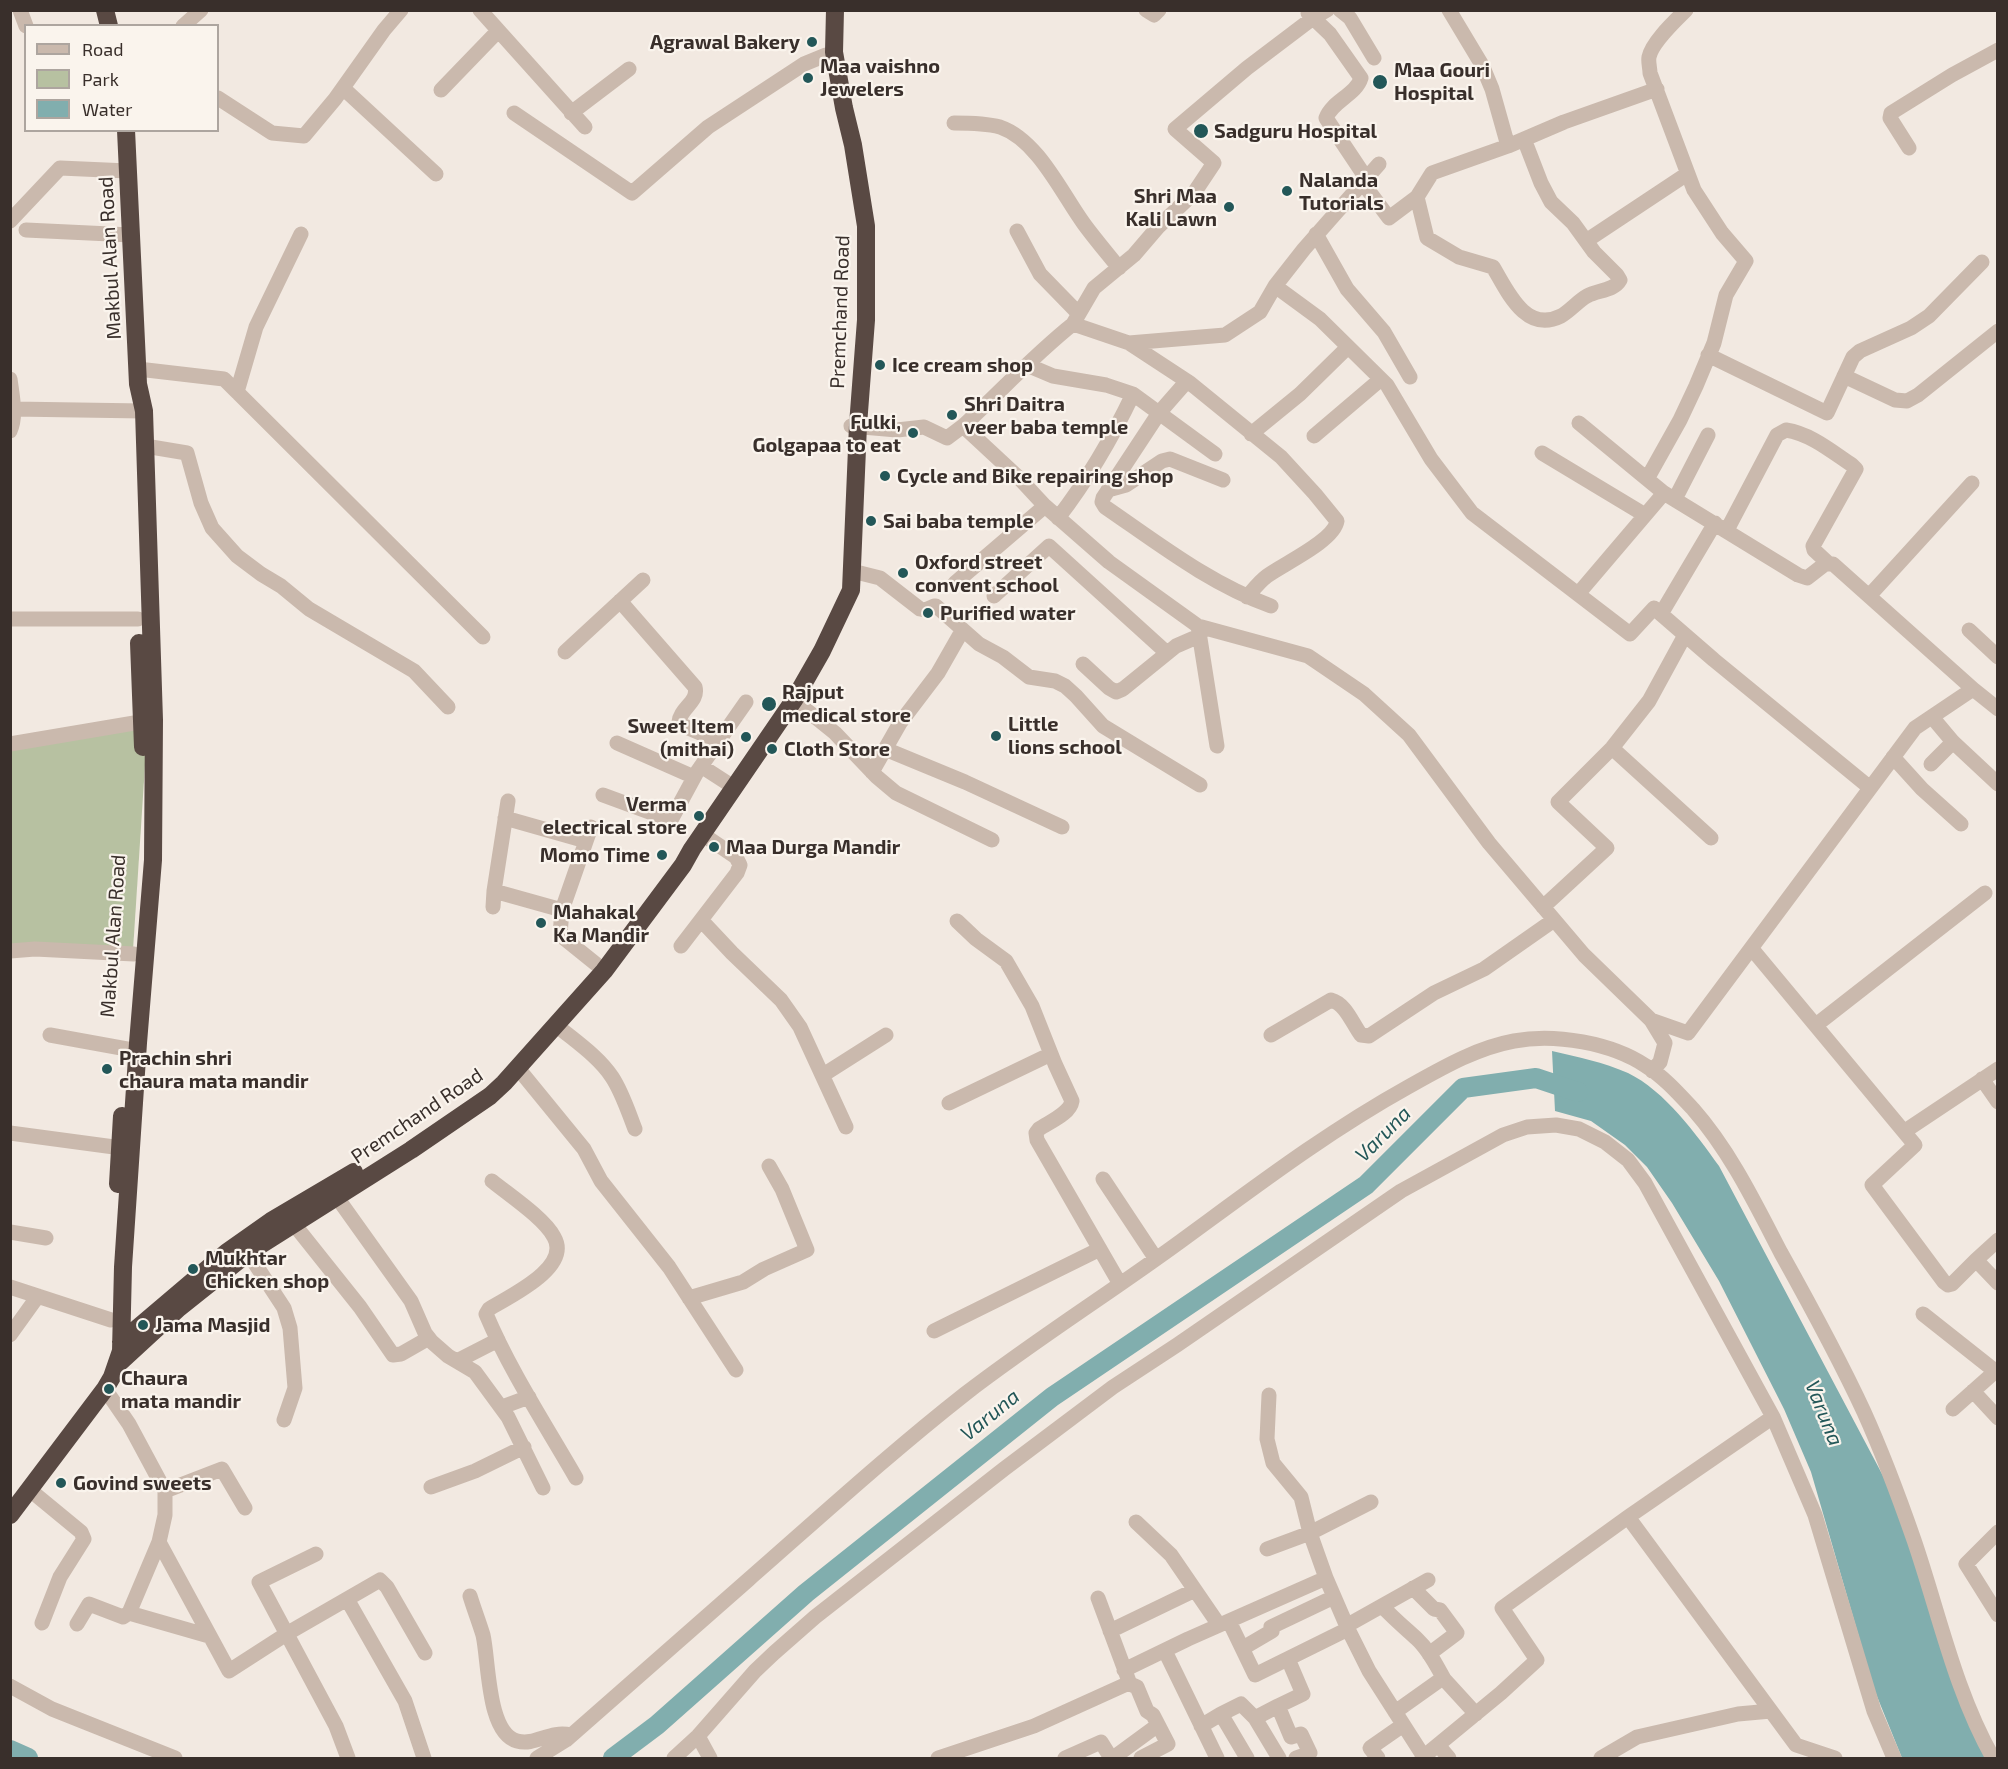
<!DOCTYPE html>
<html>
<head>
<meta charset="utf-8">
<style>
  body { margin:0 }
  #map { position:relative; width:2008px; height:1769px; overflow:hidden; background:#f2e9e1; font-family:"Exo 2",sans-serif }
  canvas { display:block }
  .frame { position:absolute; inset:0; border:12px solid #392f2b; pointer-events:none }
  .legend { position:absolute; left:24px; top:24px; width:195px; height:108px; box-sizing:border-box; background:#faf4ed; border:2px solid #ada59f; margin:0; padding:8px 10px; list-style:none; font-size:18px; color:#392f2b }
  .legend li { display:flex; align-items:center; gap:12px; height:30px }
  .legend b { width:30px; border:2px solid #ada59f }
</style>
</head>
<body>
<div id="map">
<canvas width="2008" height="1769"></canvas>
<div class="frame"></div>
<ul class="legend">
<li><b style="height:8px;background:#cab9ad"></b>Road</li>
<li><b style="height:16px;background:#b7c1a1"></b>Park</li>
<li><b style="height:16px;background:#81aeae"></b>Water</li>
</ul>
</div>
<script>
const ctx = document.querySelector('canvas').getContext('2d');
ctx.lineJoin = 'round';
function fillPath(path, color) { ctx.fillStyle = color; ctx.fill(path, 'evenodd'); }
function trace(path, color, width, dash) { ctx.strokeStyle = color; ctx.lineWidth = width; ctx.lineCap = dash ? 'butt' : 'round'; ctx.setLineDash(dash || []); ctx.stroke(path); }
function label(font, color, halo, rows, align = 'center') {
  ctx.font = font + ' "Exo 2",sans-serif'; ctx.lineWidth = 4.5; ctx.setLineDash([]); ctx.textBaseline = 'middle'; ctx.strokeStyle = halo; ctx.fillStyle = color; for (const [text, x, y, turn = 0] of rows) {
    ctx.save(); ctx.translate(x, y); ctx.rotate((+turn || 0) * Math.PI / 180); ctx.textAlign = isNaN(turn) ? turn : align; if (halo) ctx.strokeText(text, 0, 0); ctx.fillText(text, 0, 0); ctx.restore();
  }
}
fillPath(new Path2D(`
  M148,719L133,950L11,947V744Z`), '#b7c1a1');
fillPath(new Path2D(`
  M1552,1051C1578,1057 1603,1062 1628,1073C1665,1091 1696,1134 1719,1166L1890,1489L1987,1758H1902L1874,1689L1811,1472L1784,1409L1719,1281L1672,1203L1647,1167L1625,1145L1591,1121L1555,1111Z`), '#81aeae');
trace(new Path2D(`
  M10,1750L28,1758
  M613,1758L657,1725L806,1593L1052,1397L1366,1185L1463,1088L1536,1078L1578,1092`), '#81aeae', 20);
trace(new Path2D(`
  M20,10L26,26
  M480,10L585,127
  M1146,10L1154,15L1159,10
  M1340,10L1350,18L1374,58
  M1449,10L1482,65L1492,89L1508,146
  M1308,13L1330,34L1361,78C1356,95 1332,101 1326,118L1366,178
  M183,26L201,10
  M343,88L436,174
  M441,90L498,31
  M218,98L272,133L304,136L335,99L384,30L401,10
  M514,113L632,193L708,127L804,64L826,55
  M571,113L629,69
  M954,123C969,123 985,123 1000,127C1038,140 1062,194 1084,224C1095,239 1107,253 1119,268
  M1524,139L1541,183L1551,202L1573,223L1594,252L1617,275L1620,280C1614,291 1597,290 1587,296C1578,301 1570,311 1561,316C1525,334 1507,290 1493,267L1459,257L1427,238L1417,197L1432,173L1508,146L1564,122L1657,89
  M1909,148L1890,118L1891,113L1952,75L1998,50
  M1362,182L1389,218L1417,197
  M10,221L60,168L128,171
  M26,230L131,235
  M1017,231L1040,274L1078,313
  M1316,234L1347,289L1384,332L1410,377
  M1586,241L1687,174
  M1275,286L1320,319L1387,385L1431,459L1472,513L1630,634L1654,608L1714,660L1869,787
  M1073,324L1094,288L1134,255L1158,227L1194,193L1214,163L1175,129L1247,68L1313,18L1327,10
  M1129,343L1190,383L1281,457L1315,494L1337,521C1334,541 1283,564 1267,576C1259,582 1253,590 1247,597
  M1708,355L1827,413L1853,357L1860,351L1911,328L1929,316L1982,262
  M1027,365L1053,376L1106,385L1133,394L1215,454
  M138,369L224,379L483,637
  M1844,376L1895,400L1907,401L1918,395L1998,331
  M10,379C12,395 17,416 10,431
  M1187,381L1159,413L1103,498L1102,502L1105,507C1159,544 1210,584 1271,606
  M237,392L256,327L301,234
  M13,409L144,411
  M1579,423L1664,493L1798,575L1807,578L1825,564H1833L1973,689
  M851,426L897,430L924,427L947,438L963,426L1019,478L1045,506L1109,562L1198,626L1308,656L1364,694L1409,735L1489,843L1584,955L1651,1020L1688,1033L1915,728L1973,689L1998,709
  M963,426C1000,392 1034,355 1073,324L1129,343L1225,335L1260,312L1275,286L1304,249L1379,164
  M1251,434L1300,394L1348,347
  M1314,436L1381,379
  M145,446L187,453L201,503L212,528L237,556L261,574L281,586L309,609L414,671L448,707
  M1542,453L1645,515
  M1647,479L1680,420L1696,386L1714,343L1726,295L1746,261L1722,233L1694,190L1650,73C1650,68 1648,62 1649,57C1652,42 1675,21 1686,10
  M1108,490L1126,485L1162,461L1170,459L1223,480
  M1675,499L1708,435
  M1058,518C1088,479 1112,438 1133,394
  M1727,530L1777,435L1786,430C1811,434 1831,451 1852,465L1856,469L1813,546L1814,550L1828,563
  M852,571L880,578L920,609L925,610L934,606H936L979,644L1003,657L1029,677L1055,681L1065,686L1076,696L1103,726L1200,785
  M955,583L1045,506
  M1578,594L1664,493
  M994,596L1049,546L1167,653
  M1869,596L1972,483
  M620,601L695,687C699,702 680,708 679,722L684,726L719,741
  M1661,614L1715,523
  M10,619H138
  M1198,626L1217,746
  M1969,630L1998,657
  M565,652L643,580
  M1083,664L1109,688L1116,692L1123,689L1176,646L1199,636
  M794,700L835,733L877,777L896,793L992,840
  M1932,717L1953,742L1998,784
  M617,743L694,777
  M10,744L152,720
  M1612,748L1711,838
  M885,749L965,782L1062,827
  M1893,757L1922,789L1961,824
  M1931,764L1953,742
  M701,766L735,788
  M872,772L900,723L938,673L962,631
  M603,795L671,820L697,772L746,702
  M505,818L586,841
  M494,891L562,910L560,935L596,964
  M493,907L494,891L508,801
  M1543,907L1607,848L1558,802L1612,748L1649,701L1685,635
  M562,910L591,827
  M701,920L732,953L781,1000L800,1027L846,1127
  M957,921L976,939L1006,961L1032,1006L1055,1064L1072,1101C1070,1114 1049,1122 1039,1129L1036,1133L1037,1140L1120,1284
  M681,946L737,873L740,865L736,857L702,834
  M1752,949L1915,1145L1872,1185L1944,1282L1948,1285L1952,1284L1976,1260L1998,1283
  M10,951L35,949L134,954
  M1651,1020L1665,1043L1660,1062L1652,1071
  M556,1025C575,1041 598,1056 612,1077C622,1092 628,1111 635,1129
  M1816,1025L1985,893
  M50,1035L138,1051
  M1271,1035L1331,1000C1346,1004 1352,1023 1361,1035L1369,1036L1434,993L1484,969L1554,920
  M517,1067L584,1149L601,1181L669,1267L736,1370
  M823,1075L886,1035
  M1982,1079L1998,1102
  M949,1103L1051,1054
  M1905,1131L1998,1069
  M10,1133L129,1149
  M1103,1179L1156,1259
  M492,1181C509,1195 544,1218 554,1237C572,1268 508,1297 489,1309L486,1314C510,1371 545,1424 576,1478
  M336,1196L411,1301L425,1333L432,1342L448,1356L475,1372L508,1417L543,1488
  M293,1223L360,1307L393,1355L401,1354L429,1338
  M10,1232L46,1238
  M248,1253L284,1308L290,1328L295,1388L284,1420
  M1976,1260L1998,1240
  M10,1287L111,1320
  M689,1298L743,1282L764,1269L807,1250L782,1189L769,1166
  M1923,1314L1995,1371
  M934,1331L1100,1249
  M10,1335L38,1296
  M457,1361L498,1340
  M1973,1391L1998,1418
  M1269,1395L1267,1439L1273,1463L1301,1497L1310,1533L1326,1578L1348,1629L1369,1671L1424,1757
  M502,1407L529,1397
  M1953,1409L1998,1369
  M431,1487L475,1471L524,1447
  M30,1490L81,1532L84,1539L60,1577L42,1623
  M165,1491L222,1469L245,1508
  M1628,1517L1796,1745L1835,1758
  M1136,1522L1171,1555L1219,1625
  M1998,1532L1966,1564L1998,1615
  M159,1542L229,1671L288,1633L380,1580L387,1587L425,1653
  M1267,1549L1310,1533L1371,1502
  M316,1554L259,1582L336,1726L348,1758
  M1413,1588L1434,1609L1440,1610L1457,1633L1429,1654
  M470,1596C474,1609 479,1622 483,1635C489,1661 487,1733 517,1741C536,1746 549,1730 571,1735
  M1098,1598L1130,1684L1137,1687L1147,1711L1153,1715L1168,1744L1141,1758
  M347,1599L405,1701L424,1758
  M1382,1606C1393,1618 1405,1628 1417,1639C1429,1650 1436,1665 1444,1679
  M129,1613L209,1636
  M1229,1621L1255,1675L1348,1629
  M77,1624L89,1604L123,1617L129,1613L159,1542L165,1515V1491L129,1424L105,1389
  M1346,1626L1428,1580
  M1110,1631L1195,1590
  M1243,1648L1272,1631L1271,1627L1334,1597
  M1165,1651L1217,1758
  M1288,1659L1303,1694L1278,1706L1291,1737L1301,1734L1310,1753L1296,1758
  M1124,1670L1188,1639L1326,1578
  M10,1686L52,1709L175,1758
  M1278,1706L1255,1718L1279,1758
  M1395,1712L1440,1680L1444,1679L1476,1714
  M1221,1714L1241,1704L1255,1718
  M1201,1726L1221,1714L1247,1758
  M698,1736L710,1758
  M1438,1745L1449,1758
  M537,1758L566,1740C627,1687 687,1633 748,1580C820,1517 890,1453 965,1394C1035,1340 1110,1293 1181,1241C1255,1187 1327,1132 1408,1087C1442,1068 1476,1048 1514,1041C1555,1033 1612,1043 1646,1066C1664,1077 1679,1094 1693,1109C1730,1151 1755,1203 1781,1253C1810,1305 1839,1358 1864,1412C1883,1454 1899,1497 1914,1540C1939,1613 1955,1691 1993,1758
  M674,1758L698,1736L755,1671L774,1653L815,1617L1004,1469L1113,1387L1177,1345L1401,1191L1503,1135L1527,1127L1556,1125L1579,1129L1605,1142L1628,1160L1645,1183L1773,1417L1815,1515L1874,1711L1894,1758
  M938,1758L1034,1726L1129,1683
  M1065,1758L1101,1742L1111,1758
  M1113,1758L1158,1725
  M1378,1758L1370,1748L1403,1725
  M1422,1758L1501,1693L1537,1660L1502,1608L1628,1517L1773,1417
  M1601,1758L1637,1737L1738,1714L1771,1711`), '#cab9ad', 15);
trace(new Path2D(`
  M105,10L109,26
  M139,643L143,747
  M118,1184L122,1116
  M121,1342L227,1252L271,1221L354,1172
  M116,1366L179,1308L248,1253L411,1150L490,1096L504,1083L604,971L683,865L692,849L794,700L822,651L851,590L858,425L866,320V226L853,145L844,108L834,52L835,10
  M10,1515L105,1389L112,1377L121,1351L123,1267L138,1043L153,860L154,720L144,411L138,384L126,130`), '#594943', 18);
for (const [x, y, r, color] of [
  [812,42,6,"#235758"],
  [808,78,6,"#235758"],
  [1380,82,8,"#235758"],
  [1201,131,8,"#235758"],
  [1287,191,6,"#235758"],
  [1229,207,6,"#235758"],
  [880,365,6,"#235758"],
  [952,415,6,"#235758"],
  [913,433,6,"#235758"],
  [885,476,6,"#235758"],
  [871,521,6,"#235758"],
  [903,573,6,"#235758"],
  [928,613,6,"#235758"],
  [769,704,8,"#235758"],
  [996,736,6,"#235758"],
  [746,737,6,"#235758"],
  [772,749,6,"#235758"],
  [699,816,6,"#235758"],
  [714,847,6,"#235758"],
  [662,855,6,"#235758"],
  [541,923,6,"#235758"],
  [107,1069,6,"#235758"],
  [193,1269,6,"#235758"],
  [143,1325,6,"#235758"],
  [109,1389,6,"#235758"],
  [61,1483,6,"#235758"]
]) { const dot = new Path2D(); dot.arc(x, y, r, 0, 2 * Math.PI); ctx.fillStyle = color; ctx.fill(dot); trace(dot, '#faf4ed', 2); }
label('bold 20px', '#392f2b', '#faf4ed', [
  ["Agrawal Bakery",800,42,"right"],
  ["Maa vaishno",820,66],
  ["Jewelers",820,89],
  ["Maa Gouri",1394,70],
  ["Hospital",1394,93],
  ["Sadguru Hospital",1214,131],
  ["Nalanda",1299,180],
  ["Tutorials",1299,203],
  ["Shri Maa",1217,196,"right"],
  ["Kali Lawn",1217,219,"right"],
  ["Ice cream shop",892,365],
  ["Shri Daitra",964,404],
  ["veer baba temple",964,427],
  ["Fulki,",901,422,"right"],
  ["Golgapaa to eat",901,445,"right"],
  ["Cycle and Bike repairing shop",897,476],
  ["Sai baba temple",883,521],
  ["Oxford street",915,562],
  ["convent school",915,585],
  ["Purified water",940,613],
  ["Rajput",782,692],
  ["medical store",782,715],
  ["Little",1008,724],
  ["lions school",1008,747],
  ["Sweet Item",734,726,"right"],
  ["(mithai)",734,749,"right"],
  ["Cloth Store",784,749],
  ["Verma",687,804,"right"],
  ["electrical store",687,827,"right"],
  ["Maa Durga Mandir",726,847],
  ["Momo Time",650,855,"right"],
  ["Mahakal",553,912],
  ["Ka Mandir",553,935],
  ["Prachin shri",119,1058],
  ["chaura mata mandir",119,1081],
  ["Mukhtar",205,1258],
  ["Chicken shop",205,1281],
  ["Jama Masjid",155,1325],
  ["Chaura",121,1378],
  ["mata mandir",121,1401],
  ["Govind sweets",73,1483]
], 'left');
label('20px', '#392f2b', '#faf4ed', [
  ["Makbul Alan Road",110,258,-93],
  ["Premchand Road",840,312,-88],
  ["Makbul Alan Road",113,936,-86],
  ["Premchand Road",417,1116,-34]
]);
label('italic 21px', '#235758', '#faf4ed', [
  ["Varuna",1383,1134,-45],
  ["Varuna",1824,1413,68],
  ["Varuna",990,1415,-39]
]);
</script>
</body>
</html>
